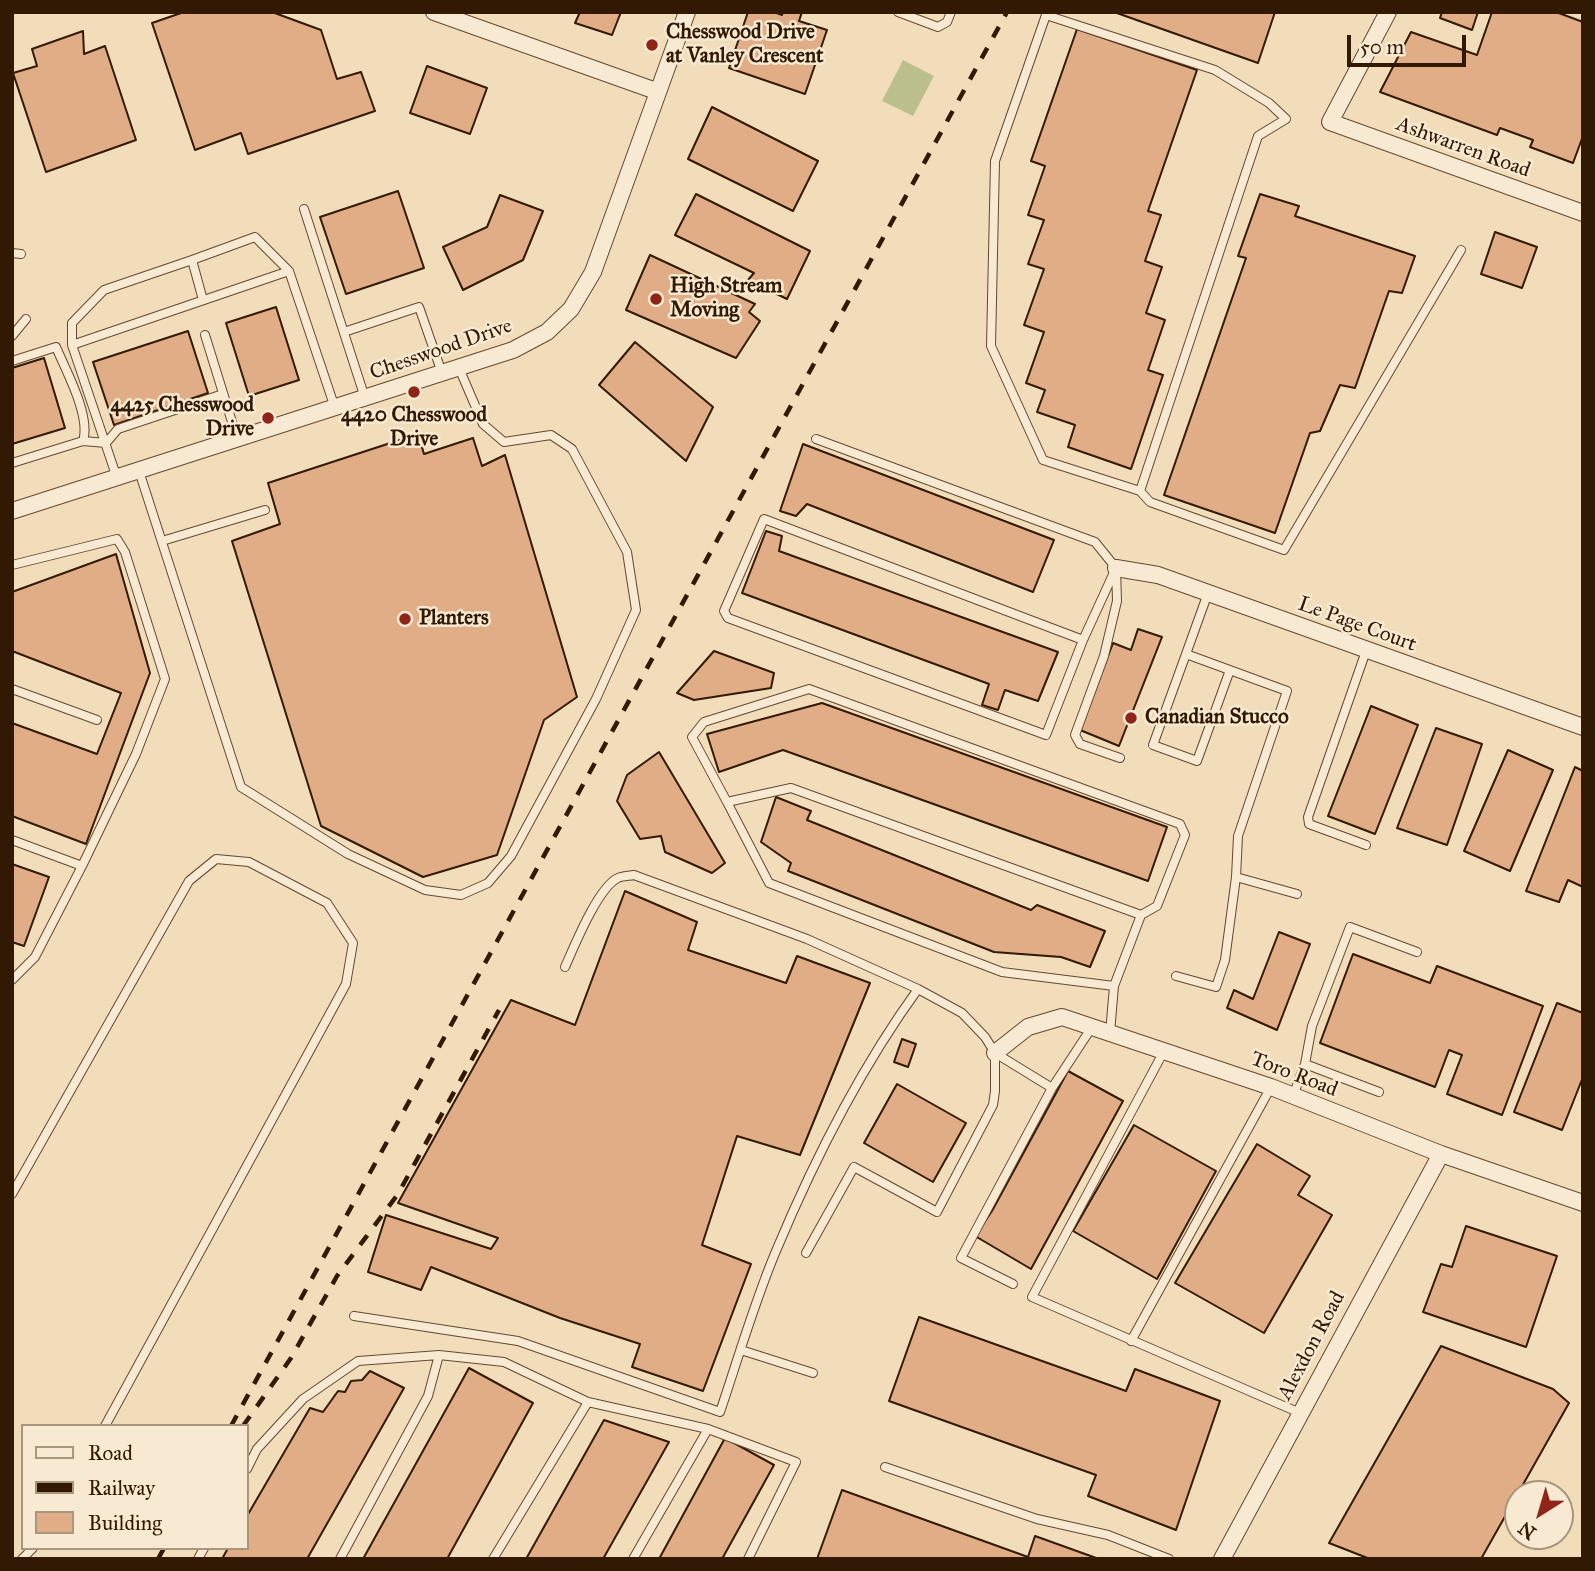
<!DOCTYPE html>
<html>
<head>
<meta charset="utf-8">
<style>
  body { margin:0 }
  #map { position:relative; width:1595px; height:1571px; overflow:hidden; background:#f2ddba; font-family:"IM FELL Great Primer",serif }
  canvas { display:block }
  .frame { position:absolute; inset:0; border:14px solid #321903; pointer-events:none }
  .legend { position:absolute; left:21px; top:1424px; width:228px; height:126px; box-sizing:border-box; background:#f7e9d2; border:2px solid #a8967f; margin:0; padding:9px 12px; list-style:none; font-size:21px; color:#321903 }
  .legend li { display:flex; align-items:center; gap:14px; height:35px }
  .legend b { width:35px; border:2px solid #a8967f }
  .north { position:absolute; left:1504px; top:1480px; width:70px; height:70px; box-sizing:border-box; background:#f7e9d2; border:2px solid #a8967f; border-radius:50%; rotate:217deg; font-size:19px; font-weight:700; line-height:28px; text-align:center; color:#321903 }
  .north::after { content:''; display:block; margin:auto; width:24px; height:32px; background:#8f2418; clip-path:polygon(50% 0,100% 100%,50% 72%,0 100%) }
  .scale { position:absolute; left:1347px; top:35px; width:119px; height:32px; box-sizing:border-box; border:4px solid #321903; border-top:0; padding-left:9px; font-size:21px; line-height:24px; white-space:nowrap; color:#321903; -webkit-text-stroke:5px #f7e9d2; paint-order:stroke }
</style>
</head>
<body>
<div id="map">
<canvas width="1595" height="1571"></canvas>
<div class="frame"></div>
<ul class="legend">
<li><b style="height:9px;background:#f7e9d2"></b>Road</li>
<li><b style="height:9px;background:#321903"></b>Railway</li>
<li><b style="height:19px;background:#e1ad87"></b>Building</li>
</ul>
<div class="north">N</div>
<div class="scale">50 m</div>
</div>
<script>
const ctx = document.querySelector('canvas').getContext('2d');
ctx.lineJoin = 'round';
function fillPath(path, color) { ctx.fillStyle = color; ctx.fill(path, 'evenodd'); }
function trace(path, color, width, dash) { ctx.strokeStyle = color; ctx.lineWidth = width; ctx.lineCap = dash ? 'butt' : 'round'; ctx.setLineDash(dash || []); ctx.stroke(path); }
function label(font, color, halo, rows, align = 'center') {
  ctx.font = font + ' "IM FELL Great Primer",serif'; ctx.lineWidth = 5; ctx.setLineDash([]); ctx.textBaseline = 'middle'; ctx.strokeStyle = halo; ctx.fillStyle = color; for (const [text, x, y, turn = 0] of rows) {
    ctx.save(); ctx.translate(x, y); ctx.rotate((+turn || 0) * Math.PI / 180); ctx.textAlign = isNaN(turn) ? turn : align; if (halo) ctx.strokeText(text, 0, 0); ctx.fillText(text, 0, 0); ctx.restore();
  }
}
fillPath(new Path2D(`
  M903,60L934,76L913,116L882,101Z`), '#bcc08f');
const building = new Path2D(`
  M184,12H272L321,30L337,79L361,72L375,111L248,154L241,133L195,150L152,23Z
  M580,12H621L612,35L575,23Z
  M748,12H774L782,15L783,12H802L799,21L827,30L805,94L729,68Z
  M1114,12H1275L1258,63Z
  M1442,12H1478L1472,30L1440,18Z
  M1492,12H1556L1583,22V136L1573,163L1530,147L1533,140L1500,128L1497,135L1380,92L1411,32L1477,55Z
  M1077,29L1197,70L1148,211L1161,215L1145,261L1162,267L1146,313L1165,320L1148,370L1163,375L1131,469L1068,447L1075,425L1037,412L1045,390L1026,383L1044,332L1024,325L1044,269L1028,264L1044,220L1028,215L1045,166L1031,161Z
  M83,31L84,54L105,46L136,140L46,172L13,73L37,66L32,49Z
  M427,66L487,88L470,134L410,113Z
  M712,107L818,161L793,211L688,159Z
  M398,191L424,268L346,294L320,217Z
  M696,194L810,251L787,299L748,280L754,273L675,235Z
  M1260,194L1299,206L1295,216L1415,256L1402,293L1389,291L1355,388L1340,385L1320,431L1310,433L1275,533L1164,495L1246,258L1238,256Z
  M500,195L543,211L523,260L463,290L443,247L487,227Z
  M1495,232L1537,247L1522,288L1481,274Z
  M650,255L755,304L749,312L760,321L736,358L626,310Z
  M276,307L299,380L249,396L226,323Z
  M188,331L208,393L114,425L93,362Z
  M635,342L713,407L686,461L599,385Z
  M44,358L65,428L12,444V368Z
  M418,434L424,454L473,438L482,466L505,455L577,697L544,720L497,855L423,877L321,826L232,541L280,524L268,483Z
  M803,444L1054,540L1033,592L807,504L796,516L780,511Z
  M766,531L782,536L779,551L1058,652L1038,701L1005,690L998,710L982,705L989,684L742,593Z
  M116,554L150,673L86,844L12,816V723L97,754L121,693L12,651V592Z
  M1138,629L1162,637L1119,746L1080,730L1113,643L1131,650Z
  M714,651L774,673L771,688L694,700L677,693Z
  M822,703L1167,827L1148,881L783,750L719,772L707,734Z
  M1371,706L1418,725L1375,834L1328,816Z
  M1436,728L1482,744L1447,845L1397,828Z
  M1508,750L1553,770L1510,871L1464,851Z
  M659,752L725,863L712,873L665,852L661,836L640,839L617,801L627,775Z
  M1575,767L1583,771V887L1568,880L1559,902L1526,891Z
  M776,797L811,811L807,820L1031,910L1037,905L1105,931L1090,967L1061,957L994,952L788,871L791,863L761,842Z
  M12,864L49,877L24,946L12,942Z
  M625,891L697,922L688,950L786,983L797,956L870,983L800,1155L737,1136L702,1245L751,1264L703,1391L632,1367L640,1344L560,1318L431,1267L421,1290L368,1272L386,1215L491,1249L498,1238L398,1203L511,1000L575,1025Z
  M1279,932L1310,944L1277,1030L1227,1008L1234,990L1253,999Z
  M1353,954L1430,983L1437,966L1543,1006L1502,1115L1447,1094L1462,1055L1449,1050L1435,1087L1320,1043Z
  M1557,1003L1583,1013V1077L1562,1130L1514,1112Z
  M902,1039L916,1044L908,1067L894,1062Z
  M1068,1071L1123,1101L1031,1269L975,1236L992,1211Z
  M897,1084L966,1123L933,1182L864,1143Z
  M1134,1125L1216,1171L1157,1279L1073,1231Z
  M1257,1144L1310,1176L1298,1195L1332,1215L1264,1333L1175,1283Z
  M1466,1226L1557,1256L1526,1347L1423,1312L1441,1264L1452,1267Z
  M919,1317L1126,1391L1135,1369L1220,1401L1176,1530L1088,1496L1096,1475L889,1401Z
  M1441,1346L1553,1389L1569,1403L1481,1559H1370L1329,1543Z
  M469,1368L533,1403L447,1559H363Z
  M370,1371L404,1388L307,1559H222L228,1548H247V1516L310,1408L323,1412L338,1391L345,1392L351,1381L362,1380Z
  M604,1420L669,1442L603,1559H526Z
  M725,1438L774,1465L722,1559H659Z
  M842,1490L1028,1557L1035,1536L1099,1559H817Z`);
fillPath(building, '#e1ad87');
trace(building, '#321903', 2);
const lane = new Path2D(`
  M898,12L938,27L947,22L951,12
  M1046,15L1215,70L1269,103L1286,119L1258,136L1140,491L1043,460L991,346L995,161Z
  M304,209L365,398
  M12,253L21,254
  M192,260L255,237L289,271
  M344,332L419,307L442,373
  M205,335L237,438
  M12,336L26,319
  M72,345V323L104,290L192,260L203,300
  M12,361L56,347C66,371 91,416 83,441
  M816,439L1095,542L1116,568L1117,601L1104,656L1075,735L1080,744L1120,758
  M12,463L83,441L106,443L118,429L223,394
  M139,471L241,787L348,854L425,890L461,895L488,883L511,856L596,699L636,610L627,552L572,449L551,435L504,442L483,424L459,368
  M117,478L72,345L289,271L335,408
  M1140,491L1150,502L1284,550L1461,250
  M162,541L265,510
  M12,565L117,539L125,552L165,679L136,754L82,866L12,840
  M1083,640L764,519L724,611L728,618L1046,735L1083,640L1116,568
  M1186,654L1153,745L1197,761L1230,670
  M12,689L97,720
  M727,802L692,737L704,722L809,689L1180,824L1185,835L1157,906L1141,915
  M1366,845L1309,824L1308,817L1366,651
  M1236,877L1297,894
  M565,967C574,947 598,887 618,878C622,876 629,876 634,875L807,939L918,989L962,1013L985,1037L995,1053L1052,1088L961,1258L1013,1284
  M1176,976L1216,987L1225,960L1236,877L1238,836L1287,691L1186,654L1208,593
  M12,980L35,957L82,866
  M1110,1033L1114,986L1141,915L791,788L727,802L769,883L1002,972L1114,986
  M1164,1051L1032,1297L1300,1413
  M1305,1064L1312,1026L1350,927L1417,952
  M1052,1088L1092,1027
  M1293,1096L1305,1064L1379,1092
  M12,1194L189,881L216,859L249,862L327,903L353,943L346,984L105,1426
  M806,1253L854,1167L937,1212L993,1105L995,1091V1053
  M354,1316L518,1341L720,1412C738,1359 754,1303 776,1251C814,1160 860,1069 918,989
  M1131,1341L1271,1087
  M741,1350L813,1373
  M885,1467L1037,1519L1108,1535L1169,1559
  M247,1469L257,1449L303,1399L358,1361L439,1355
  M22,1559L33,1548
  M198,1559L204,1548
  M340,1559L428,1396L439,1355L504,1362L588,1402
  M493,1559L588,1402L708,1429L796,1462L748,1559
  M633,1559L708,1429`);
const street = new Path2D(`
  M434,12L656,91
  M1388,12L1330,122L1583,213
  M12,511L513,350L547,332L571,309L593,272L687,12
  M1116,568L1158,575L1583,727
  M995,1053L1028,1027L1062,1017L1271,1087L1441,1154L1583,1203
  M1222,1559L1441,1154`);
trace(lane, '#624a31', 10);
trace(street, '#624a31', 18);
trace(lane, '#f7e9d2', 8);
trace(street, '#f7e9d2', 16);
trace(new Path2D(`
  M231,1426L1007,12
  M243,1426L291,1358L337,1276L398,1194L499,1010
  M158,1559L164,1548`), '#321903', 4.5, [12, 12]);
for (const [x, y, r, color] of [
  [652,45,7,"#8f2418"],
  [656,299,7,"#8f2418"],
  [414,392,7,"#8f2418"],
  [268,418,7,"#8f2418"],
  [405,619,7,"#8f2418"],
  [1131,718,7,"#8f2418"]
]) { const dot = new Path2D(); dot.arc(x, y, r, 0, 2 * Math.PI); ctx.fillStyle = color; ctx.fill(dot); trace(dot, '#f7e9d2', 2.5); }
label('bold 21px', '#321903', '#f7e9d2', [
  ["Chesswood Drive",666,33],
  ["at Vanley Crescent",666,57],
  ["High Stream",670,287],
  ["Moving",670,311],
  ["4425 Chesswood",254,406,"right"],
  ["Drive",254,430,"right"],
  ["4420 Chesswood",414,416,"center"],
  ["Drive",414,440,"center"],
  ["Planters",419,619],
  ["Canadian Stucco",1145,718]
], 'left');
label('21px', '#321903', '#f7e9d2', [
  ["Ashwarren Road",1463,148,20],
  ["Chesswood Drive",441,350,-19],
  ["Le Page Court",1357,625,20],
  ["Toro Road",1294,1075,21],
  ["Alexdon Road",1312,1346,-62]
]);
</script>
</body>
</html>
